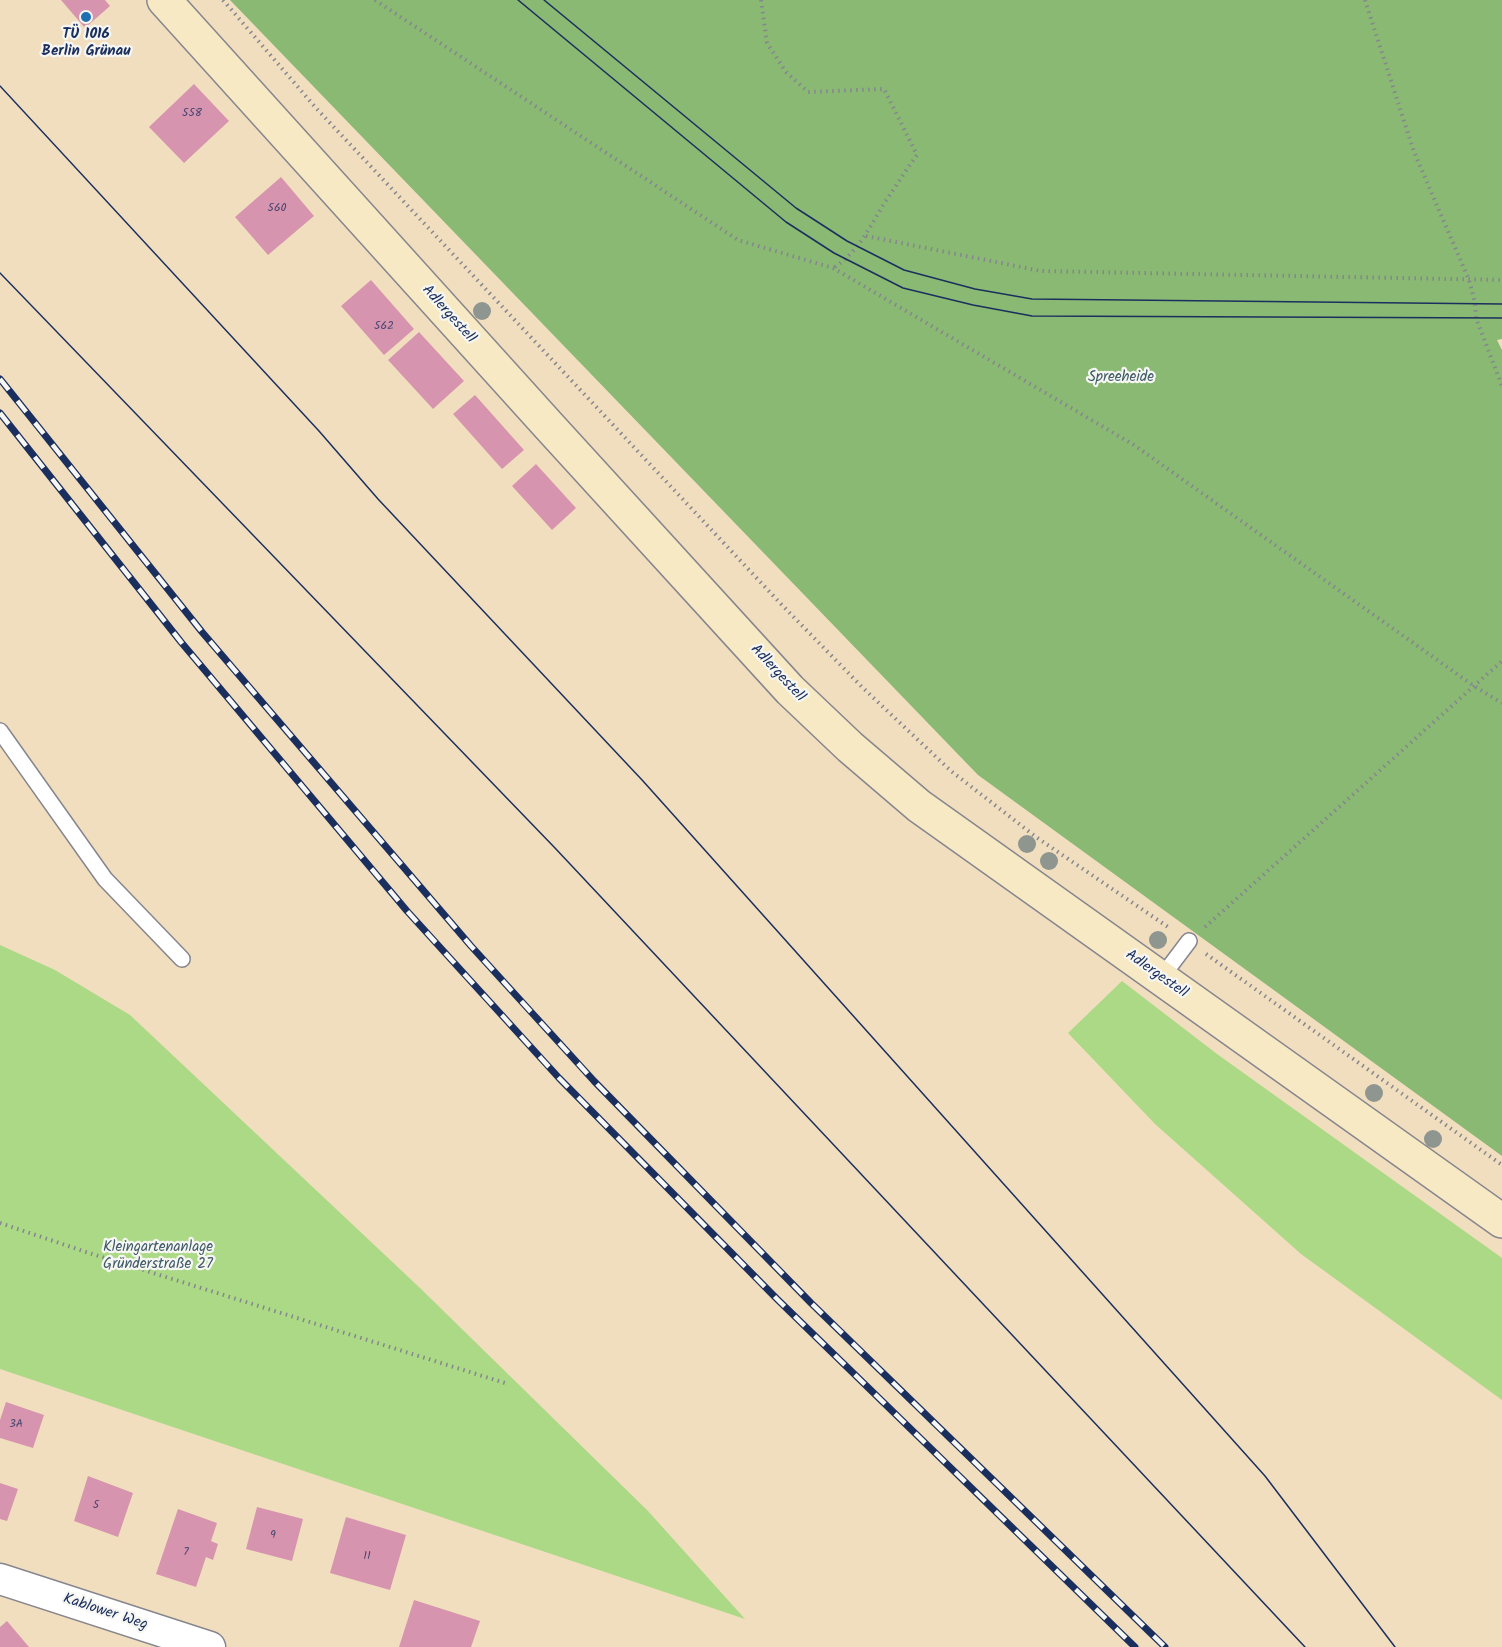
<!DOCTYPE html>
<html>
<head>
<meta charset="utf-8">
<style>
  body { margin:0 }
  canvas { display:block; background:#f1debf }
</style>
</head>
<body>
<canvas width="1502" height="1647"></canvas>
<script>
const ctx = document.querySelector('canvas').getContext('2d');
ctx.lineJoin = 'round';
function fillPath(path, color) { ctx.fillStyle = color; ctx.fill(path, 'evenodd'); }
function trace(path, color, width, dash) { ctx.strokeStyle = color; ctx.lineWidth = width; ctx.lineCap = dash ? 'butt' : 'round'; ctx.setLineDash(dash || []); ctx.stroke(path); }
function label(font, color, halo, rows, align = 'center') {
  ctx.font = font + ' Kalam,sans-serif'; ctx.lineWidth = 4.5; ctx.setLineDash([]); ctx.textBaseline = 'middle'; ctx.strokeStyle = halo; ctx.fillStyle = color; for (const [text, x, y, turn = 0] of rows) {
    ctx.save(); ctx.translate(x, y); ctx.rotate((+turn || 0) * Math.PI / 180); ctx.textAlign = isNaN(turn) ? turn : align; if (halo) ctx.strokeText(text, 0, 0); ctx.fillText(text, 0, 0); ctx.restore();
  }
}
fillPath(new Path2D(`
  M0,945L55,970L130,1015L420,1288L648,1511L745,1619L0,1369Z
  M1122,981L1217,1054L1502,1258V1400L1301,1254L1155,1124L1068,1033Z`), '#acd986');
fillPath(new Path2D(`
  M230,0H1502V339L1497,340L1502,350V1156L978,775Z`), '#89b973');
fillPath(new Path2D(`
  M61,0H105L110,6L85,28Z
  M194,84L229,121L184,163L149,127Z
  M281,177L314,216L268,255L235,217Z
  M371,280L414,329L384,355L341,306Z
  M419,332L464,381L433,409L388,360Z
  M475,395L524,450L502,469L453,414Z
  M536,464L576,508L552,530L512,486Z
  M6,1402L44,1415L33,1448L0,1438V1420Z
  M88,1476L133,1493L118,1537L74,1521Z
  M0,1483L18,1489L7,1521L0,1519Z
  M257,1507L303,1519L292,1561L246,1549Z
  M178,1509L217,1523L211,1541L218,1544L213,1560L206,1557L196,1587L156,1574Z
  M346,1517L406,1535L390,1590L330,1573Z
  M414,1600L480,1621L471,1647H399Z
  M7,1621L29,1647H0V1627Z`), '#d794ae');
const service = new Path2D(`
  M0,731L105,879L182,959
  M1161,978L1189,941`);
const minor = new Path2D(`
  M0,1579L210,1647`);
const secondary = new Path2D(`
  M164,0L549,426L790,690L850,747L919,806L1502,1221`);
trace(service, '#86868e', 18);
trace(minor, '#86868e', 33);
trace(secondary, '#86868e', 36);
trace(new Path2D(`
  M223,0L316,108L781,604L863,688L951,771L1036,837L1171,929
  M375,0L738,240L833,268L1134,445L1474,686L1502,703
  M761,0L767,43L786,72L808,92L884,89L917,155C906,170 896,186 885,202C870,226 859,252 833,268
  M1365,0L1414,152L1469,280L1475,303L1476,318L1502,386
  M866,236L1041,271L1502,280
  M1205,927L1502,661
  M1206,954L1502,1165
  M0,1223L86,1252L505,1383`), '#86868e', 4, [1.5, 4.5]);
trace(service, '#fff', 15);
trace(minor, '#fff', 30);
trace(secondary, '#f7e9c3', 33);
trace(new Path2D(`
  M518,0L786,222L834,253L903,288L973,305L1032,316L1502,318
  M544,0L796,208L847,241L904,270L975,289L1032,299L1502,304
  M0,86L319,431L378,499L643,781L1265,1476L1395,1647
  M0,273L555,848L1305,1647`), '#1b2f5e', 1.5);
const rail = new Path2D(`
  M0,379L202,632L471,946L594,1081L811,1303L1165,1647
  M0,413L181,642L407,911L559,1078L777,1299L1135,1647`);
trace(rail, '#1b2f5e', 7);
trace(rail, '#f6f6f2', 4.5, [14]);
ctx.fillStyle = '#8f958f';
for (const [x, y] of [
  [482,311],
  [1027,844],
  [1049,861],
  [1158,940],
  [1374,1093],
  [1433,1139]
]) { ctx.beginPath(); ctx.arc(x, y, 9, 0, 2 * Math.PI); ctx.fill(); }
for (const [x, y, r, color] of [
  [86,17,6,"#1f6fb2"]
]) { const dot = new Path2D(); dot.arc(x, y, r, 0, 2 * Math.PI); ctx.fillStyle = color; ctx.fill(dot); trace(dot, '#f6f6f2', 2); }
label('12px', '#4a4872', null, [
  ["558",192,114],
  ["560",277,209],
  ["562",384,327],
  ["3A",16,1425],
  ["5",96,1506],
  ["9",273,1536],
  ["7",186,1553],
  ["11",367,1557]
]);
label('bold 15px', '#1b2f5e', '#f6f6f2', [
  ["TÜ 1016",86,35],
  ["Berlin Grünau",86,52]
]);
label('15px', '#1b2f5e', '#f6f6f2', [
  ["Adlergestell",448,315,48],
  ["Adlergestell",777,674,47],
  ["Adlergestell",1156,975,35],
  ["Kablower Weg",105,1613,18]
]);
label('15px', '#3f5a68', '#f6f6f2', [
  ["Spreeheide",1121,378],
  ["Kleingartenanlage",158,1248],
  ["Gründerstraße 27",158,1265]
]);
</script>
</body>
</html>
